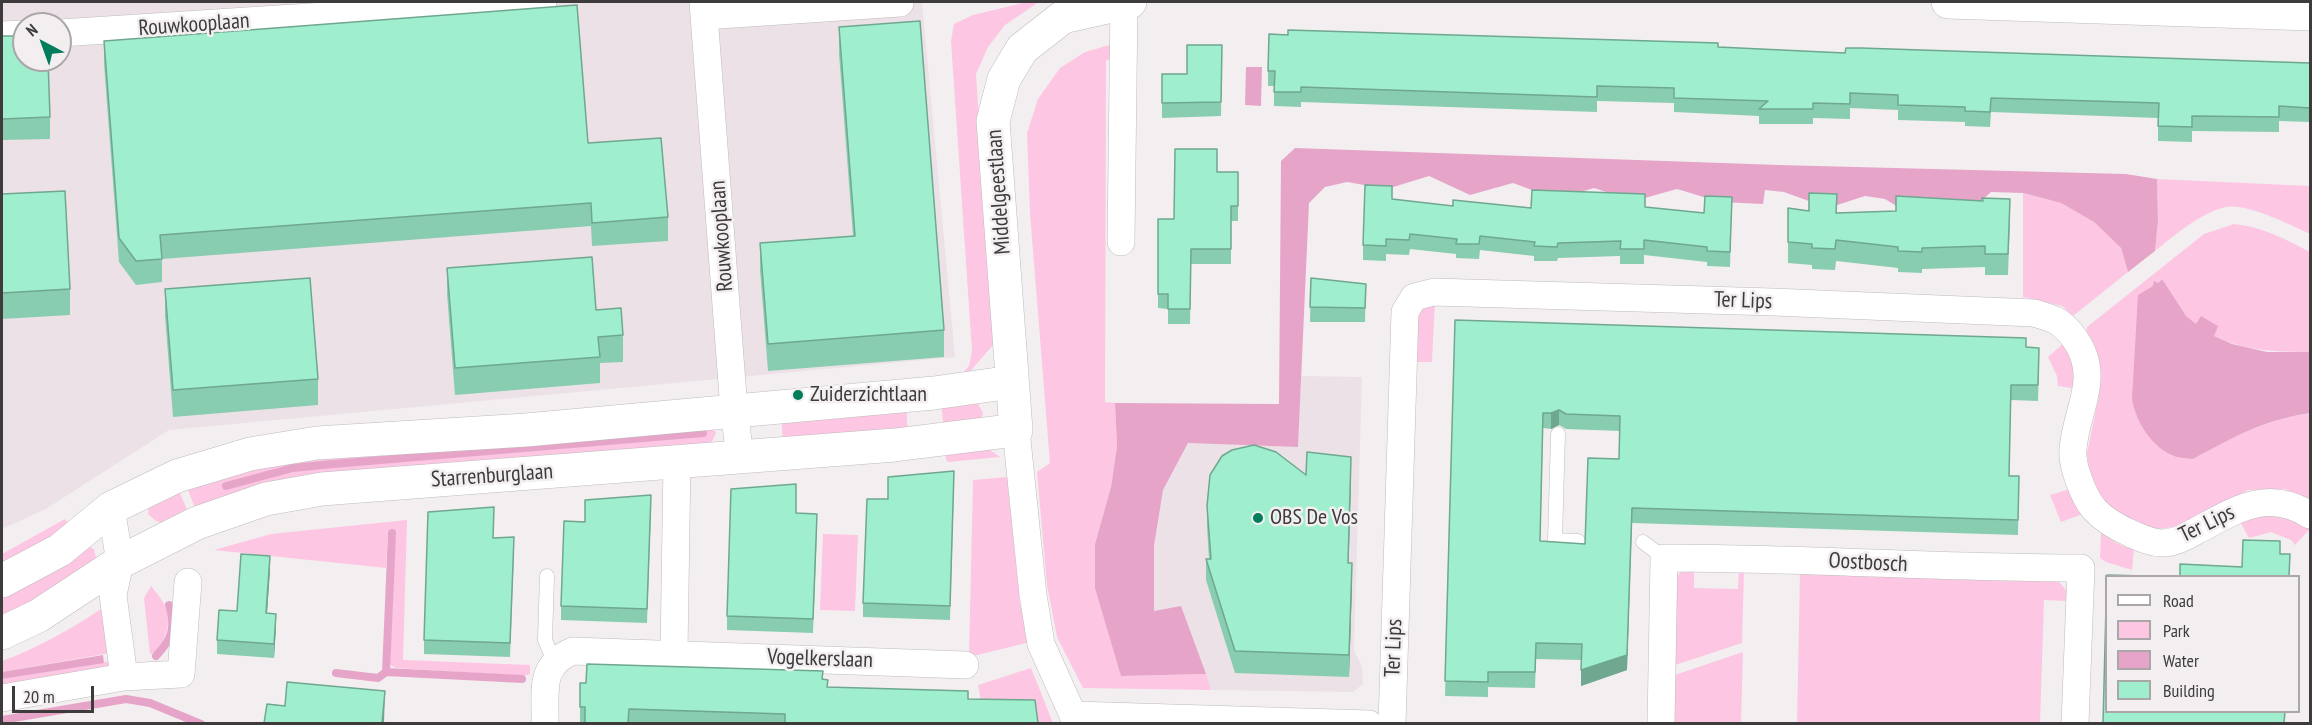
<!DOCTYPE html>
<html>
<head>
<meta charset="utf-8">
<style>
  body { margin:0 }
  #map { position:relative; width:2312px; height:725px; overflow:hidden; background:#f3eff1; font-family:"PT Sans Narrow",sans-serif }
  canvas { display:block }
  .frame { position:absolute; inset:0; border:3px solid #3d3b3c; pointer-events:none }
  .legend { position:absolute; left:2105px; top:575px; width:195px; height:138px; box-sizing:border-box; background:#f3eff1; border:2px solid #aaa7a9; margin:0; padding:8px 10px; list-style:none; font-size:18px; color:#3d3b3c }
  .legend li { display:flex; align-items:center; gap:12px; height:30px }
  .legend b { width:30px; border:2px solid #aaa7a9 }
  .north { position:absolute; left:12px; top:12px; width:60px; height:60px; box-sizing:border-box; background:#f3eff1; border:2px solid #aaa7a9; border-radius:50%; rotate:319deg; font-size:16px; font-weight:700; line-height:24px; text-align:center; color:#3d3b3c }
  .north::after { content:''; display:block; margin:auto; width:21px; height:27px; background:#027d5c; clip-path:polygon(50% 0,100% 100%,50% 72%,0 100%) }
  .scale { position:absolute; left:12px; top:686px; width:82px; height:27px; box-sizing:border-box; border:3px solid #3d3b3c; border-top:0; padding-left:8px; font-size:18px; line-height:21px; white-space:nowrap; color:#3d3b3c; -webkit-text-stroke:4px #f3eff1; paint-order:stroke }
</style>
</head>
<body>
<div id="map">
<canvas width="2312" height="725"></canvas>
<div class="frame"></div>
<ul class="legend">
<li><b style="height:8px;background:#fff"></b>Road</li>
<li><b style="height:16px;background:#fdc6e3"></b>Park</li>
<li><b style="height:16px;background:#e6a5c8"></b>Water</li>
<li><b style="height:16px;background:#9feecd"></b>Building</li>
</ul>
<div class="north">N</div>
<div class="scale">20 m</div>
</div>
<script>
const ctx = document.querySelector('canvas').getContext('2d');
ctx.lineJoin = 'round';
function fillPath(path, color) { ctx.fillStyle = color; ctx.fill(path, 'evenodd'); }
function trace(path, color, width, dash) { ctx.strokeStyle = color; ctx.lineWidth = width; ctx.lineCap = dash ? 'butt' : 'round'; ctx.setLineDash(dash || []); ctx.stroke(path); }
function label(font, color, halo, rows, align = 'center') {
  ctx.font = font + ' "PT Sans Narrow",sans-serif'; ctx.lineWidth = 5; ctx.setLineDash([]); ctx.textBaseline = 'middle'; ctx.strokeStyle = halo; ctx.fillStyle = color; for (const [text, x, y, turn = 0] of rows) {
    ctx.save(); ctx.translate(x, y); ctx.rotate((+turn || 0) * Math.PI / 180); ctx.textAlign = isNaN(turn) ? turn : align; if (halo) ctx.strokeText(text, 0, 0); ctx.fillText(text, 0, 0); ctx.restore();
  }
}
fillPath(new Path2D(`
  M2,2H922L955,357L169,430L46,509L2,529ZM24,24H60V60H24Z
  M1301,376L1362,377L1354,650L1362,667L1363,684L1353,692L1211,690L1181,607L1154,612V546L1163,490L1188,443L1298,447Z`), '#ece1e7');
fillPath(new Path2D(`
  M1027,2H1036V4L1005,25L988,47L976,74L994,344L966,376L962,374L969,366L972,351L951,41L954,24L973,15Z
  M1113,44V59L1106,60L1105,402L1115,403L1117,446L1111,487L1095,544L1121,676L1206,674L1211,690L1083,688L1057,637L1047,585L1037,472L1050,463L1030,213L1027,133L1038,99L1060,68L1085,52Z
  M2157,179L2310,186V234C2291,225 2247,203 2226,207C2201,212 2174,236 2155,251L2158,221Z
  M2023,193L2061,203L2094,222L2121,248L2128,272L2073,316L2062,306L2023,297Z
  M2234,224C2263,227 2285,239 2310,252V352C2266,352 2223,350 2188,318C2177,308 2169,292 2161,279L2158,283L2193,459C2235,436 2262,421 2310,413V503L2286,489L2248,490L2180,526L2159,529L2142,528L2126,520L2101,500L2088,469L2087,453L2098,401L2101,378L2097,355L2086,333L2087,327L2204,234Z
  M1435,302L1432,362H1414L1415,322L1421,309Z
  M2065,342L2072,355L2077,389L2058,386L2057,376L2048,357Z
  M968,398L978,404L983,413L981,423L944,433L941,401Z
  M906,403L908,436L783,445L781,413Z
  M711,425L716,433L711,444L196,511L185,482L250,461Z
  M945,448L989,449L1000,457L948,462L946,459Z
  M1007,477L1020,604L1030,642L969,657L973,480Z
  M176,484L189,514C171,522 163,530 148,514L149,503Z
  M2070,489L2083,514L2061,522L2050,495Z
  M2263,512L2305,524L2310,529L2295,545L2291,540L2271,532L2249,538L2239,520Z
  M65,519L71,528L2,571V554Z
  M407,520L403,660L530,665V674L523,676L396,668L390,665L395,530L388,531L386,568L214,550L271,534Z
  M2101,533L2118,544L2134,549L2132,570L2106,562L2100,558Z
  M823,534L858,535L855,611L820,610Z
  M82,543L94,549L97,562L2,623V593Z
  M1694,567V588L1738,589L1739,568L1744,570L1742,643L1669,667L1674,580L1681,572Z
  M1800,571L2058,581L2067,591V601L2044,600L2040,723L1797,724Z
  M151,586C155,591 160,597 163,602C173,621 167,638 155,653L150,654L144,598Z
  M101,609L110,653L2,672V661C38,648 69,630 101,609Z
  M1743,652L1741,723L1668,724L1669,677Z
  M110,661L111,671L2,692V679Z
  M1031,668L1053,723L985,722L978,685Z`), '#fdc6e3');
fillPath(new Path2D(`
  M1246,67H1262L1261,106L1245,105Z
  M1295,148L1779,165L2126,174L2157,179L2158,221L2155,251L2128,272L2121,248L2094,222L2061,203L2023,193L1991,192L1973,208H1900L1885,199L1865,196L1828,208L1784,192L1765,190L1763,204L1720,202L1677,189L1634,201L1594,188L1556,199L1513,183L1470,195L1429,176L1387,189L1347,182L1325,187L1309,203L1298,447L1188,443L1163,490L1154,546V611L1181,606L1206,674L1121,676L1095,588V544L1111,487L1117,446L1115,403L1279,404L1281,161Z
  M2162,279L2186,316L2196,324L2201,316L2218,326L2214,336L2232,344L2267,352H2310V413C2261,421 2236,436 2193,459C2187,458 2179,458 2174,456C2151,447 2135,420 2132,398L2138,295L2153,286L2154,281L2158,283Z
  M103,655L104,663L2,679V672Z`), '#e6a5c8');
trace(new Path2D(`
  M226,486L293,468L333,464L703,433
  M392,533L386,672L522,679
  M156,656C172,639 176,628 169,605
  M336,673L378,678L386,672
  M2,720L126,699L150,703L201,724`), '#e6a5c8', 8);
const lane = new Path2D(`
  M1558,434L1555,540L1578,541
  M1643,542L1664,558
  M547,576L545,640L554,661`);
const street = new Path2D(`
  M703,2L734,410L740,456
  M704,16L900,3
  M60,33L543,2
  M2,35L24,34
  M1121,242L1124,3
  M1016,430L1033,595L1041,644L1077,724
  M111,508L120,562L113,595L124,677
  M674,653L677,461
  M2,698L124,677L181,674L188,582
  M1074,715L1369,724
  M545,724C546,692 538,665 573,651L965,665
  M1392,724L1405,312L1414,297L1434,292L1773,302L2034,313C2055,319 2062,321 2075,339C2102,378 2076,409 2073,449C2071,465 2084,497 2094,509C2104,520 2118,528 2132,534C2141,538 2151,543 2162,543C2175,543 2185,537 2196,531C2236,510 2267,488 2310,515
  M1661,724L1664,558C1803,558 1942,568 2081,568L2075,724`);
const secondary = new Path2D(`
  M1948,2L2310,14
  M2,581L60,550L111,508L177,476L250,454L317,443L526,430L934,393L1012,382
  M2,633L38,616L120,562L197,523L266,499L322,489L895,445L1016,430L993,121L1004,79L1022,49L1063,17L1130,2`);
trace(lane, '#bebbbc', 15);
trace(street, '#bebbbc', 28);
trace(secondary, '#bebbbc', 34);
trace(lane, '#fff', 14);
trace(street, '#fff', 27);
trace(secondary, '#fff', 33);
fillPath(new Path2D(`
  M839,27L944,330V357L768,371L760,270V243L853,236L839,54Z
  M2,36L50,117V139L2,140Z
  M104,41L588,143L668,217V241L592,246L591,226L162,259V282L136,285L119,262L104,64Z
  M1222,45L1221,116L1162,118V74H1187Z
  M1718,47L1845,53L2310,63V122L2279,121V132L2192,131V142L2158,141V118L1991,112L1990,127L1965,126V122L1898,120V110L1850,108V119L1813,118V124H1759V116L1674,112V103L1597,101V112L1301,102V107L1274,106V86H1268V71Z
  M1217,172H1238V221H1231V264H1191L1190,324H1168V309L1158,308V219H1174Z
  M2,194L70,289V315L2,319Z
  M1732,197L1730,267L1707,266V262L1644,255V264H1620V256L1558,258L1557,261H1534V256L1480,250L1479,259L1456,258V254L1410,249L1409,255L1386,254V261L1363,260V245L1392,199L1453,206L1531,208L1645,207L1704,213Z
  M1837,213L2010,220L2008,275H1985V267L1922,269V273L1898,272V268L1836,261L1835,270L1812,269V265L1788,263V242Z
  M447,268L596,310L623,335V362L600,363V383L455,395L447,294Z
  M1311,278L1366,284L1365,322H1310Z
  M165,289L318,379V405L173,417L165,316Z
  M1455,320L2026,347L2039,363L2038,401L2011,400L2009,476H2019L2018,535L1632,523L1627,670L1581,686L1582,660L1536,659L1535,688L1488,687V697L1445,696ZM1559,425L1566,429L1620,431L1619,459L1585,544L1540,541L1543,428L1551,429Z
  M1306,475L1351,478L1348,563L1352,584L1349,677L1235,673L1206,580V559H1209L1207,527V506Z
  M954,485L950,620L863,617V603L888,499Z
  M651,509L647,623L561,620V606L585,522Z
  M796,513L817,528L813,633L727,630V616Z
  M493,538L514,552L510,657L424,654V640Z
  M270,570L267,614L276,627L274,658L217,654V640L237,611Z
  M823,679L828,687L968,699L1038,723H580V707Z`), '#89cdb0');
fillPath(new Path2D(`
  M1559,410V425L1551,429V413Z
  M1351,457V478L1348,584V563Z
  M1632,508L1627,670L1581,686V670Z
  M270,556V570L266,627V613Z
  M1352,563V584L1349,677V655Z
  M276,614V627L274,658V644Z
  M385,691L384,723H382Z`), '#6fa790');
const building = new Path2D(`
  M577,5L588,143L661,138L668,217L592,223L591,203L160,235L162,259L136,261L119,238L104,41Z
  M920,21L944,330L768,344L760,243L855,236L839,27Z
  M1288,30L1718,43V47L1845,53L1846,48H1861L2310,63V108L2279,106V117L2192,116V127L2158,126L2159,103L1991,98L1990,112L1965,111V107L1898,105V95L1850,93V104L1813,103V109H1759L1768,101L1674,98V88L1597,86V97L1301,87V92H1274L1275,71H1268L1269,34L1288,35Z
  M2,36H24V60H48L50,117L2,119Z
  M1187,45H1222L1221,102L1162,103V74H1187Z
  M1175,149H1217V172H1238V206H1231V249H1191L1190,309H1168V294H1158V219H1174Z
  M1365,185L1392,186V199L1453,206V200L1531,208L1532,190L1645,194V207L1704,213L1705,196L1732,197L1730,252L1707,251V247L1644,240V249H1620L1621,241L1558,243L1557,247L1534,246L1535,242L1480,236L1479,244H1456L1457,239L1410,234L1409,240L1386,239V246L1363,245Z
  M65,191L70,289L2,293V194Z
  M1809,193L1837,194L1836,213L1896,211V196L1983,201L1982,198L2010,199L2008,254H1985V246L1922,248V252L1898,251V247L1836,240L1835,249L1812,248V244L1788,242V208L1809,211Z
  M592,257L596,310L621,308L623,335L598,337L600,357L455,368L447,268Z
  M310,278L318,379L173,390L165,289Z
  M1311,278L1366,284L1365,308L1310,307Z
  M1455,320L2026,338V347L2039,348L2038,385H2011L2009,476H2019L2018,520L1632,508L1627,655L1581,670L1582,644L1536,643L1535,672H1488V682L1445,681ZM1559,410L1566,414L1620,416L1619,459L1588,458L1585,544L1540,541L1543,413H1551Z
  M1254,445L1276,452L1306,475L1307,452L1351,457L1348,563H1352L1349,655L1235,651L1206,559H1211L1207,506L1210,475L1222,456L1232,450Z
  M954,471L950,606L863,603L867,499H888V477Z
  M796,484V513L817,514L813,619L727,616L731,489Z
  M651,495L647,609L561,606L564,521L585,522V500Z
  M494,507L493,538L514,537L510,643L424,640L428,512Z
  M2243,540L2280,541V554H2290L2289,576H2180V564L2242,567Z
  M241,554L270,556L266,613L276,614L274,644L217,640L219,610L237,611Z
  M2107,575L2145,576H2107Z
  M2106,606V711H2285L2284,723H2103Z
  M587,664L823,671L822,679L828,680L827,687L968,691V699L1035,700L1038,723H785V714L629,709L628,723H585V707H580V683H586Z
  M287,682L385,691L382,723H264L267,704L285,706Z`);
fillPath(building, '#9feecd');
trace(building, '#6fa790', 1.5);
for (const [x, y, r, color] of [
  [798,395,6,"#027d5c"],
  [1258,518,6,"#027d5c"]
]) { const dot = new Path2D(); dot.arc(x, y, r, 0, 2 * Math.PI); ctx.fillStyle = color; ctx.fill(dot); trace(dot, '#f3eff1', 2); }
label('22px', '#3d3b3c', '#f3eff1', [
  ["Rouwkooplaan",194,25,-4],
  ["Middelgeestlaan",999,192,-94],
  ["Rouwkooplaan",722,236,-94],
  ["Ter Lips",1743,301,2],
  ["Starrenburglaan",492,476,-4],
  ["Ter Lips",2207,524,-26],
  ["Oostbosch",1868,563,3],
  ["Ter Lips",1394,648,-88],
  ["Vogelkerslaan",820,659,2]
]);
label('22px', '#3d3b3c', '#f3eff1', [
  ["Zuiderzichtlaan",810,395],
  ["OBS De Vos",1270,518]
], 'left');
</script>
</body>
</html>
